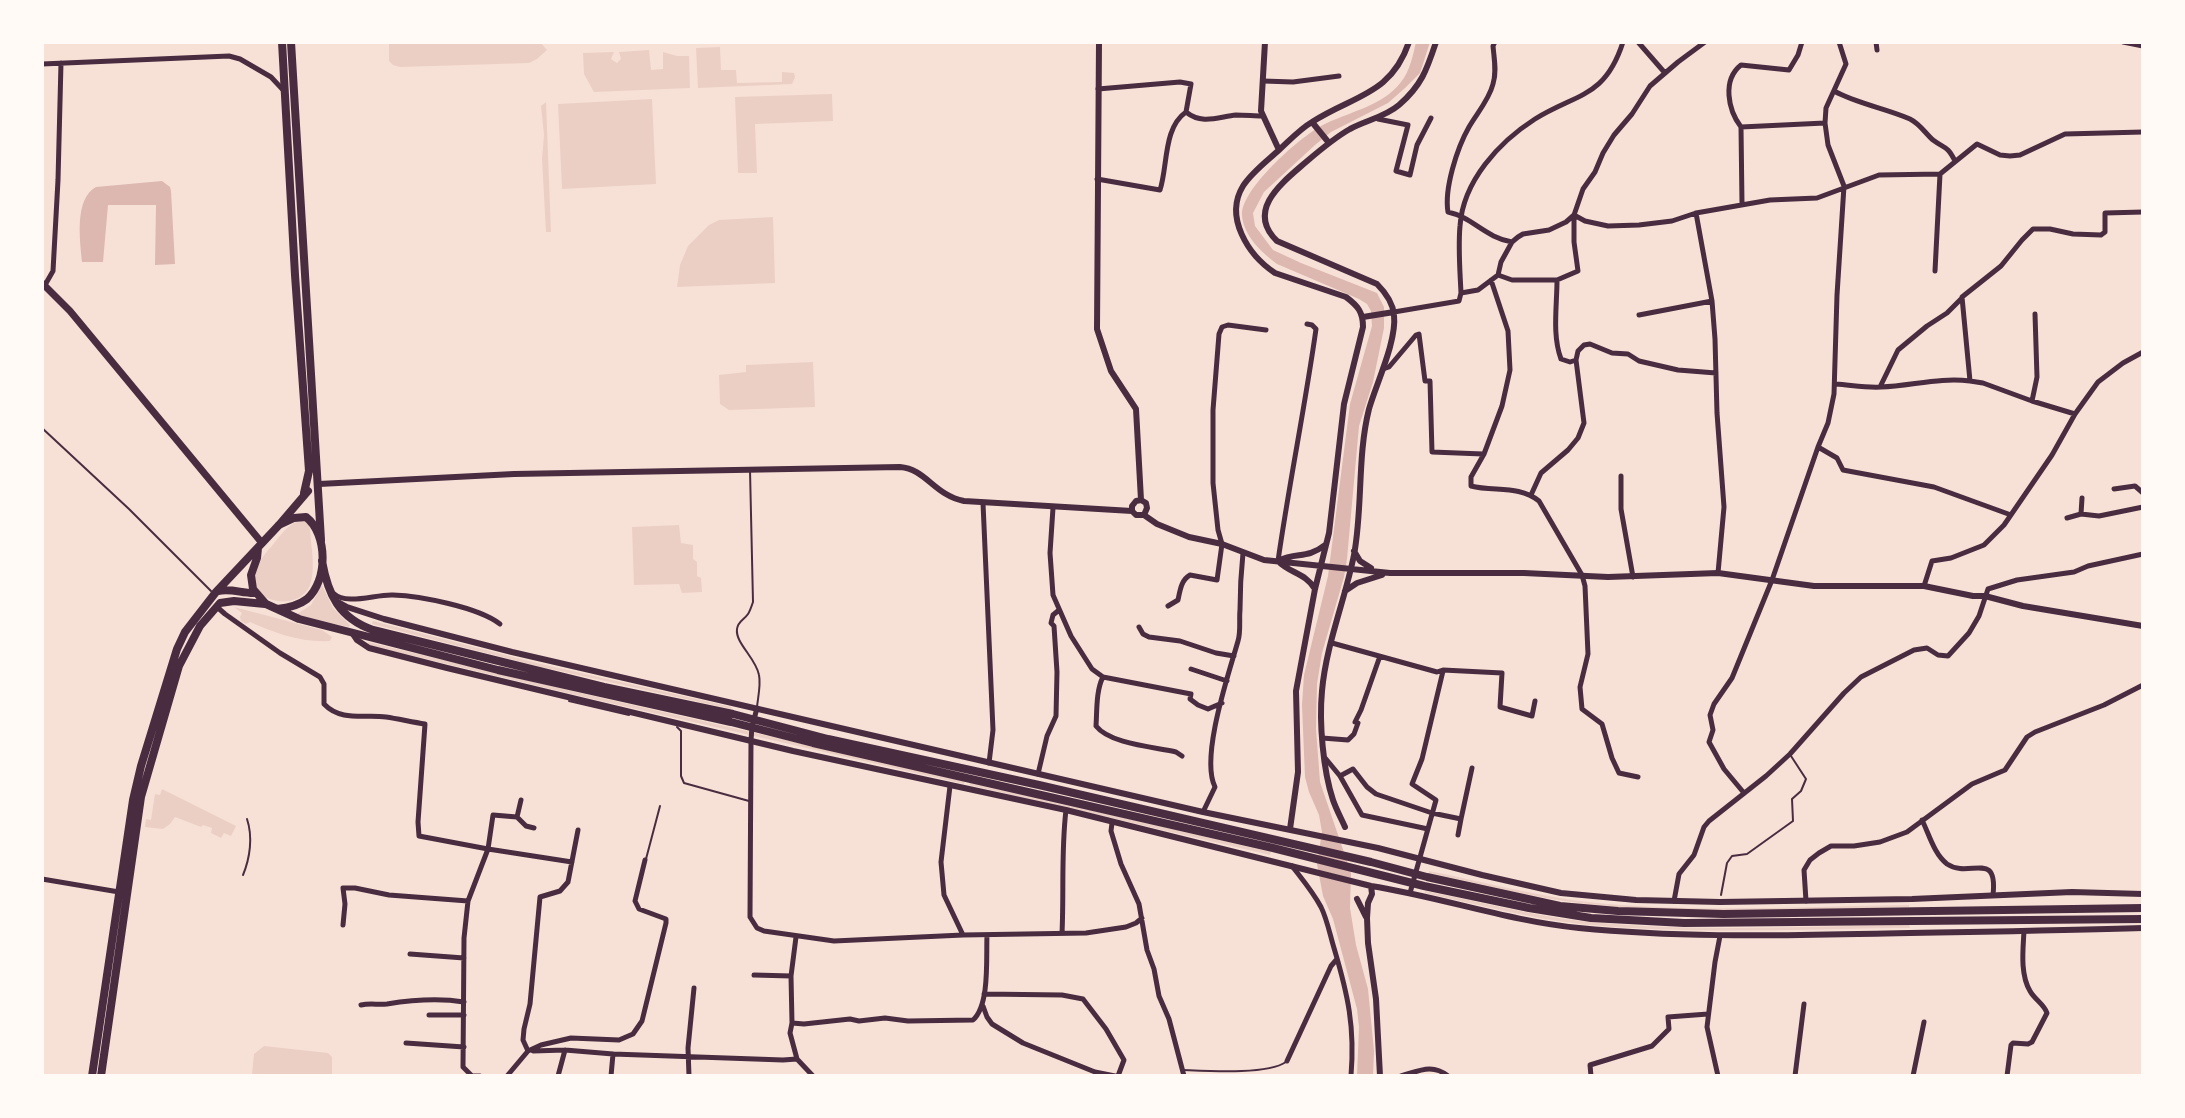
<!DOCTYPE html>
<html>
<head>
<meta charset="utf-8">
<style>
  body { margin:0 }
  #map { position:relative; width:2185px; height:1118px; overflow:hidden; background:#f7e1d7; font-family:Roboto,sans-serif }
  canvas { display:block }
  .frame { position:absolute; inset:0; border:44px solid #fffaf5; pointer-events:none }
</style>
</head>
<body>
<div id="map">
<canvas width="2185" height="1118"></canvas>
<div class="frame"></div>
</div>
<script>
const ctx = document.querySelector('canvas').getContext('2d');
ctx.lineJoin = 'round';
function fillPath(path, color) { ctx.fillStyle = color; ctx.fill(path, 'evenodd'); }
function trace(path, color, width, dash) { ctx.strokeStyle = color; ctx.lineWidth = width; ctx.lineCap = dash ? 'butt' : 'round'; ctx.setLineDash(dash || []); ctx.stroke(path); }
fillPath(new Path2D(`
  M389,42H540L547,50L537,59L529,63L400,67L393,65L389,61Z
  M720,47L721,70H736L737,83L782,82V72L794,73L795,77L792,84L698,88L696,48Z
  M649,50L651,70L663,69V52L677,56H689L690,88L594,92L584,74L583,53L614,52L611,59L617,63L621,59L619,52Z
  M832,94L833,121L755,124L757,173H738L735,97Z
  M652,99L656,184L562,189L558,104Z
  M546,102L551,232H546L542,159L544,135L541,106Z
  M773,217L775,283L677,287L680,265L688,246L709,225L719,220Z
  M813,362L815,407L729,410L720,404L719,375L746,372V365Z
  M303,520L308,523L310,529C311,547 316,568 310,585C300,612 248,604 255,573C258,560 267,552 275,542C283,532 290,522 303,520Z
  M679,525L681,543L693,545V559L697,562V576L701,578L702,592L682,593L679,584L634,585L632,527Z
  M322,585L333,608L350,625L349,627L294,616L311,605Z
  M234,607L322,630L332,637L330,641C302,643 275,633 250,622L246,624L241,621L240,617L242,613Z
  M373,621L537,663L732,707L731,709L537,666L384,627L372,624Z
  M368,642L589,695L965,781L964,784L588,698L368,645Z
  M970,782L1271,852L1270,855L969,785Z
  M162,789L236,826L231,836L224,833L221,838L211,833L212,828L203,825L201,827L175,817L170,824L163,829L145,827L146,819L151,820L155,794L160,795Z
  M1429,871C1479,881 1529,894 1579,901C1688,914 1800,906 1909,905V907C1800,909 1688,916 1579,903C1529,897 1478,883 1429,873Z
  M1425,891C1477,901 1529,915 1581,921C1690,933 1800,926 1909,925L1910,928C1800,929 1689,935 1580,924C1528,918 1476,904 1425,893Z
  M264,1046L328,1053L332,1057V1076L252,1075L254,1054Z`), '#ebcfc5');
fillPath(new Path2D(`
  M1416,42H1430L1420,73L1405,88L1388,103L1331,132L1315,145L1264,192L1253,213L1255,226L1273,250L1301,263L1377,293L1384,307V328L1373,382L1359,426L1347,559L1344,577L1322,653L1317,684L1316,729L1320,782L1351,873L1350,908L1356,945L1368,989L1374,1051L1373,1076H1357L1359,1027L1357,1009L1333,919L1323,896L1317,864L1322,832L1319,815L1309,792L1305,777L1302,705L1304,675L1328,576L1350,404L1372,326L1371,311L1367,304L1359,299L1277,264C1262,253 1243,235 1242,215C1241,189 1299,138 1321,126C1347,112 1382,107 1401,82C1410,71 1413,55 1416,42Z
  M162,181L170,187L171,191L175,264L155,265L156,205H108L103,262H82C80,240 74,199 96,187Z`), '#dcb8b0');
trace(new Path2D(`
  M42,428L129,509L211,591
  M750,470L753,602C752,605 750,611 748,614C744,620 738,621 737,629C735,643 756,658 759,675C761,685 758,697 757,707
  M569,701L629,715
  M677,727L681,731V776L684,783L749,801
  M646,859L660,806
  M243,875C250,858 253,837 247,819
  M1721,895L1727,863L1732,856L1747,854L1793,821L1792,799L1801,791L1806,779L1791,756
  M1182,1070C1207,1071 1267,1075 1286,1062`), '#4a2c40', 2);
trace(new Path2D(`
  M1495,42L1493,46C1494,58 1497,72 1493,84C1489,100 1477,113 1469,127C1457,148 1444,189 1448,212C1472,217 1486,238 1512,242
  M1638,42L1665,73
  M1876,42L1877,50
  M2123,42L2143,46
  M42,64L229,56L240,59L271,77L285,92
  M1263,81L1293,82L1339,76
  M1098,89L1180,82L1191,84L1186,112C1202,125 1218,117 1236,115C1245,115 1255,116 1262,116
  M1834,91C1858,104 1885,108 1910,119C1920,124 1925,133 1933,140C1945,149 1947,145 1955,161
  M1378,119L1408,125L1396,171L1410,175L1417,145L1431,118
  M1741,127L1825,123
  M1097,179L1160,190C1168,166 1163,128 1186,112
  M1742,204L1741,127C1728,110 1722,80 1741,65L1789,70L1798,55L1802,42
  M1696,213L1712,301L1715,339L1717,413L1724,507L1718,573
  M1935,271L1940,174
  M1498,275L1512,280H1557
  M1491,280L1508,331L1510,370L1502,406L1484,454L1471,477V486C1494,492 1519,485 1539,501L1582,575L1585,586L1588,654L1580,687L1582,709L1602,724L1612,758L1619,773L1638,777
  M45,285L53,271L58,180L61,63
  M1461,293L1478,290L1498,275L1501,262L1512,242L1518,237L1523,234L1549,230L1566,222L1574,215L1585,221L1608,226L1639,225L1672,221L1696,213L1770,200L1817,198L1879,175L1940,174L1977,144L2000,155L2010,156L2020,155L2065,134L2143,132
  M1394,312L1459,301L1461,293C1460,271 1458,248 1460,226C1463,181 1499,142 1535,119C1577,93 1605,98 1623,42
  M1639,315L1712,301
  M1576,360L1570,362L1561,359C1552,335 1557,306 1557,280L1578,271L1574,242V215L1583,189L1595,172L1603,153L1614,135L1632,114L1650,86L1678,62L1705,42
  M1383,369L1389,367L1416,335L1419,334L1425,381H1430L1432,452L1483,454
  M1836,384C1851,385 1866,388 1881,387C1911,386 1940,377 1970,381
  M1880,387L1898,350L1927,326L1947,313L1962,298
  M2032,401L2037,377L2035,314
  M2075,414L2032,401L1983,383L1970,381L1962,297L2001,266L2022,240L2033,229H2050L2073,234L2101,235L2105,232V213L2143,212
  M1818,447L1837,458L1843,470L1934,487L2011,515
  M1621,476V509L1633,577
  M2114,489L2135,486L2143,493
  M1531,495L1541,473L1568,450L1578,438L1584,423L1576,360L1578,351L1584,345L1590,344L1612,353L1628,354L1639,361L1678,370L1716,373
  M983,503L993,730L989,763
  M1053,508L1050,553L1053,595L1071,636L1092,669L1103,677L1191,694L1190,699L1198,705L1208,709L1222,703
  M2081,514L2082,498
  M2067,518L2081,514L2099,516L2143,507
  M1278,561C1289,484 1305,407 1316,329L1312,325L1307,324
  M1924,586L1932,561L1951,558L1984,545L2004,525L2052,455L2075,414L2098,382L2123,363L2143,352
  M333,593C347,606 375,594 393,595C420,596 478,607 500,624
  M1168,606L1178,600C1180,591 1181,580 1190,575L1217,580L1222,544L1218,530L1213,483V410L1219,334L1222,327L1228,325L1266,330
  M217,607L225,614L280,653L320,677L324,684V704C341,722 365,714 386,717C399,719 412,722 425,724L418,822L419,836L488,849L572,862
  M1139,627L1143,634L1149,637L1180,641L1216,653L1234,656
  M1332,643L1437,672L1443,670L1502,673L1500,707L1532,716L1535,701
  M1191,669L1227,681
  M1103,677C1096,690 1097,711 1096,726C1110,744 1154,747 1176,752L1182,756
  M757,708L752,727L751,740L750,917L757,928L764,931L834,941L963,935L1086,933L1126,927L1136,923L1142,918
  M1322,738L1348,740L1354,734L1358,723L1355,722L1361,710L1380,656
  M1326,759L1340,776L1362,815L1428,829
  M1038,774L1047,736L1056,716L1057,672L1054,626L1051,623L1053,615L1059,610
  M1340,776L1353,769L1367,787L1376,794L1432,813L1461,819L1472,768
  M950,786L941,862L944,895L963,935
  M1744,793L1724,769L1709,742L1713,730L1710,715L1714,704L1732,678L1772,580L1818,447L1828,423L1834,394L1837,295L1844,186L1828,145L1825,123L1826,108L1846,64L1839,42
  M1203,812L1215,787C1200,757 1229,673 1238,641C1241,632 1239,619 1240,610C1240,591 1241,572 1243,553
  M517,817L521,800
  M1922,820C1929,834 1934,854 1947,864C1969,879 1998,849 1993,895
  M1112,823L1111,831L1121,864L1139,904L1147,950L1154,969L1159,996L1169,1019L1184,1076
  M1458,835L1461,819
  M1292,866C1302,879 1313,892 1321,907C1327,919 1330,935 1334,948C1348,995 1355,1027 1351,1076
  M42,879L119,892
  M1410,893L1436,800L1412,784L1422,759L1443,671
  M1674,901L1679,874L1694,855L1704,827L1709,821L1766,776L1790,754L1844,693L1861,677L1914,650L1927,648L1938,655L1948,656L1969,633L1979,616L1988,589L2017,580L2074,572L2088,566L2143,554
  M1806,901L1804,870L1810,860L1819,853L1831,846H1854L1880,842L1907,832L1972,784L2005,770L2027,737L2035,732L2104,705L2143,685
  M343,925L345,904L343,888H355L389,895L468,901
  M1062,933C1064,892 1061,851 1066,810
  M796,937L791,976L792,1023L790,1033L797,1059L813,1076
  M410,954L464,958
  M754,975L791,976
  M984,994L1062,995L1083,999L1106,1029L1124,1060L1118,1076
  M361,1005C370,1003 378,1005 387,1004C412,1000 439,998 464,1002
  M983,1006L987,1017L992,1024L1023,1043L1095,1072L1115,1076
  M429,1015H464
  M792,1023L804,1024L850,1019L859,1021L885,1018L908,1021L973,1020C990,1005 986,958 987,935
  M406,1043L464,1047
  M528,1051L523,1040L524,1029L530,1004L540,897L560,891L568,882L578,830
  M533,1051L565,1050L613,1054L783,1060L797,1059
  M1287,1061L1331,966L1337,959
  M480,1076H472L463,1067L464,938L468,901L488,849L493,815L517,817L526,826L534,828
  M507,1076L528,1051L541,1045L571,1038L619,1040L633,1034L642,1021L666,923V919L639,909L635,901L645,860
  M558,1076L565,1050
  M611,1076L613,1054
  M689,1076L688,1048L694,988
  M1401,1076C1419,1071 1432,1063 1448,1076
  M1591,1076L1590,1065L1652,1046L1669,1029L1668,1017L1708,1014
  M1718,1076L1707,1027L1715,962L1720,936
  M1795,1076L1804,1004
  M1913,1076L1924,1022
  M2007,1076L2011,1045L2013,1043L2028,1044L2032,1042L2047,1013C2044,1004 2035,1000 2030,991C2020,974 2023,950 2024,931`), '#4a2c40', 5);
trace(new Path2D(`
  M1099,42L1097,329L1111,371L1136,409L1141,500L1146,503L1147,508L1144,515
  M1265,42L1261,111L1279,150C1267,161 1252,172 1243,186C1224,217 1248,255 1275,273L1346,297C1358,306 1363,312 1363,327L1344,404L1329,533L1315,589L1296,691L1298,772L1290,829
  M1312,122L1329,143
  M1279,150C1290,140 1300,129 1312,122C1354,95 1391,95 1409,42
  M1363,317L1394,312
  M319,484L514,474L900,467C926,469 934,495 964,501L1132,511
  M1141,500L1136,501L1132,506V511L1136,515H1144L1157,524L1189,537L1222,544L1264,560L1390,573H1524L1608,577L1718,573L1814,586H1924L1973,596H1985L2023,606L2143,626
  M1354,551L1360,561L1371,568
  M1315,589C1306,573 1289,573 1278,561C1297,551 1306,560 1325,545
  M1345,591L1357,583L1382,575
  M338,602L347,607L384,619L512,652L1203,812L1378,848L1482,875L1561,893L1636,900L1720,902L1912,899L2072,892L2143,894
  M353,634L357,640L369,648L447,668L793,751L1066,810L1371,886C1441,897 1508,921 1579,928C1671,937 1765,936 1858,934C1953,932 2048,931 2143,928
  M1345,827C1341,818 1336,809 1333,800C1323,770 1319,722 1322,691C1326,645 1345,600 1354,555C1363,507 1357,457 1369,409C1376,384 1397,341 1394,315C1393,304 1385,292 1377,284L1277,241C1245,210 1283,182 1306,162C1320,150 1334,138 1350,129C1367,120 1385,117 1399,105C1422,85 1427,69 1436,42
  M1371,886L1372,894L1368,903L1367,918L1368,943L1376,999L1380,1076
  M1357,899L1366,917`), '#4a2c40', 6);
trace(new Path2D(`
  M42,283L70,311L262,543`), '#4a2c40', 7);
trace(new Path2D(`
  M282,42L295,275L309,471L304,493
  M291,42L321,540
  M279,525L308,491`), '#4a2c40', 8);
trace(new Path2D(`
  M258,548L257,558L251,575L253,589L266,604L299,619L498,670L731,722L813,743L1273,848L1424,886L1529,908L1591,918L1684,923L2143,919
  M322,561C328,595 339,618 373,630L604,687L733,714L828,739L1039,785L1371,862L1427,877L1560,906L1618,911L1723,914L2143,908
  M218,591C232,588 243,594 256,593
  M92,1076L133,800L141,766L177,649L185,632L216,592L279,525L294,518L306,517C328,534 328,581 307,599C298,606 288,608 277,609
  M101,1076L141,797L179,666L200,626L220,603L234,601L265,604`), '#4a2c40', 8);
</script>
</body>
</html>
